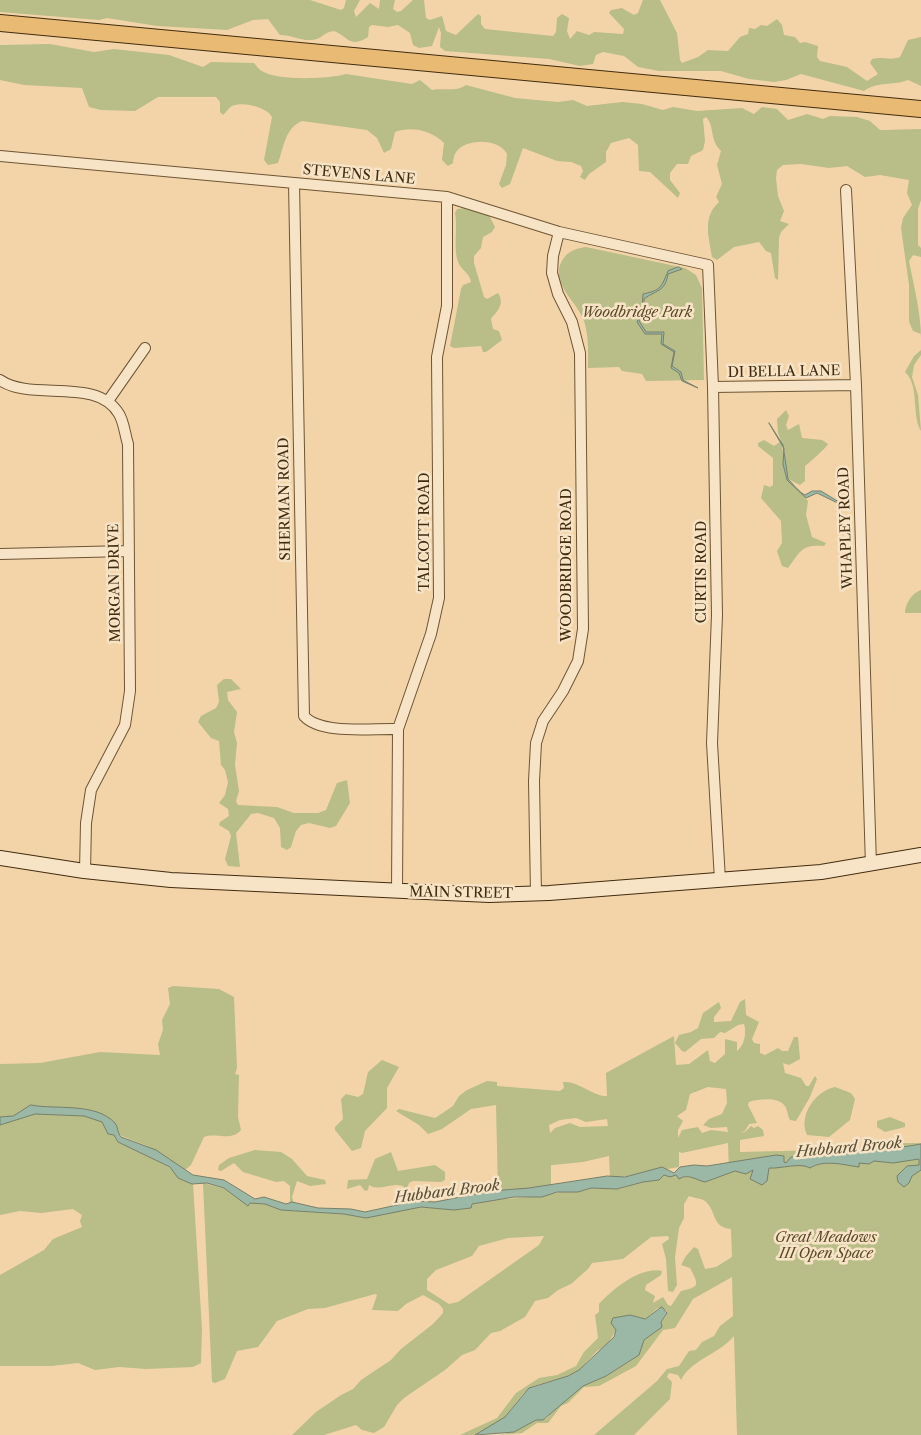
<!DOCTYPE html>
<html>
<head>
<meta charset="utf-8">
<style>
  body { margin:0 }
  canvas { display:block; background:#f2d4a8 }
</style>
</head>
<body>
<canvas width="921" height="1435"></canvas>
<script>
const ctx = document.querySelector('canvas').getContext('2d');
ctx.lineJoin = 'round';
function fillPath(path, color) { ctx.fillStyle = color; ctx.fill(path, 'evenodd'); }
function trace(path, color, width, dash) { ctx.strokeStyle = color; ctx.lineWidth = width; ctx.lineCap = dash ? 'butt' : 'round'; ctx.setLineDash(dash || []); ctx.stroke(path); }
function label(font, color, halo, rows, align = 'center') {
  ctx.font = font + ' "Libre Caslon Text",serif'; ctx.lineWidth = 5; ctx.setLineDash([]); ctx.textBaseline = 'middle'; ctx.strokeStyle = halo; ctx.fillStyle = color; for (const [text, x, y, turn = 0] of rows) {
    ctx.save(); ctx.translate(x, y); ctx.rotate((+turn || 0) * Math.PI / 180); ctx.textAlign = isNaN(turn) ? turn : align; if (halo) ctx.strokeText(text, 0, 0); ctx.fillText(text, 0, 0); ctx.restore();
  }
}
fillPath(new Path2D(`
  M0,0H310L341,10L344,8L346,0H360L354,11L356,17L370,3L379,9L380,0H395L393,9L397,12L401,11L413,0H424L426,18L430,20L442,16L446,31L456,35L478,14L481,16V24L485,29L553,36L556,32L557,18L562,14L569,18L567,31L570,39L577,31L589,35L594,32L623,34L624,29L609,13L611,10L622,8L634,15L638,13L643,0H660L677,33L680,60L682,63L698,57L708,50L728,51L740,37L748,34L749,28L755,29L761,25L767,26L777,19L782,25L784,35L795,37L800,43L805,42L818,46L817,57L820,61L847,67L867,81L878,74L870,63L872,59C882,56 890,61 900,57L908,40L921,37V86L908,80C893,86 877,81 864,91L801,74L786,80L774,82L749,79L721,71H659L638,67L624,56L603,52L596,55L593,64L580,66L549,59L445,51L440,47L441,33L439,27L432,46L419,48L413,45L410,33L398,25L388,27L372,25L369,27L368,37C349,49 348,36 334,31C325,31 321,40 312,40C301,41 291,35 280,35L268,19L253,20L227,30L157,26L107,18L99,20L0,12Z
  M50,44L94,52L114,49L169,55L203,67L211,62L254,63C256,65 259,70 262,71C276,81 330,79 346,74L412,84L420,80L432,90C444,88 457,92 466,85L515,98L558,102L573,100L587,106L622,102L642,104L663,110L673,107L697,111L742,108L754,114L762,107L777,109L788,120L807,114L823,119L830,116L857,117L870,121L880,130L921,129V200L918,209V245L921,248V257L913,255L909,261C914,287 921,313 921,339V334L913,331L909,322V285L901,228L903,218L912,205L907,193L909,180L880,175L865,177L847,166L829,168L801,164L783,165L777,170L776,178L778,196L784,211L780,221L789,224L781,232L779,238L778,280L775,278L771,253L766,251L759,242L734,247L717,260L712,257C709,238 702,217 719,202L716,197L722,184L717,165L721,151C709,139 715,126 706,117L703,119L705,141L703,150L691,156L688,164H677L670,173V180L680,193L678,198L650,172L639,171L638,145L629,138L611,143L606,152V162L589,174L585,180L580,177L583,171L581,166L571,162L557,161L523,148L510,184L502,188L499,184L506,165L507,154C499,138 466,138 456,152C454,155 453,160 453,163L448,166L442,160L444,143C431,130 411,126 395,132L391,149L384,153L377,138L367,130L302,121C285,128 284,147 278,163L268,165L264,160L272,117C267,107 242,101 232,106C228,108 226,113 223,115L220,112V102L216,97H158L135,111L101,110L89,107L82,88L24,85L0,80V45Z
  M465,208L489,215L495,227L492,232L483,237L481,248L474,256V263L484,297L487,299L498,293C505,304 498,310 491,319L493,329L499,331L502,340L486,352H483L481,346L454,348L450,346L461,289L463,285L471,282C470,273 461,270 458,262C453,247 458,228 455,213L457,209Z
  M586,247L685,268L696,275L702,288L704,380L646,381L642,374L622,371L619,367L588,368C588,352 589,336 584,321C577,301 548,282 563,259C568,251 577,248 586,247Z
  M921,350V355L914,365L912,377L918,395L921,431C911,414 920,386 905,372L914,356Z
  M786,410L789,416L786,425L788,430L799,424L802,438L822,440L828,444C827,447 808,464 805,466V481L800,485L788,479L784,462L785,451L778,433L777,419Z
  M764,440L774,446L780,442C786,454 782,467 787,480C794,486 802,494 808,501L806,515L812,537L826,543L824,546C801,544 800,552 788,568L782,566L777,551L782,543L781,521L761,498L764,485L770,487L773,485V458L758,446V443Z
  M921,590V613H905C905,604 912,593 921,590Z
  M224,679H231L241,689L227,692L228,700L237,712L234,732L237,743L235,765L239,791L236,801L238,805L277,807L294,813H318L326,810L337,783L347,780L350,803L336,826L330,828L309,823L301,825L296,831L291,847L287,850L281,847L280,828L274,818L258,813L251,814L236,833L240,867L228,866L225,859L231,836L229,831L219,825L220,822L229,816L228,809L219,803L225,795L228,782L225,770L221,765L219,741L211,738L198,722L201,716L216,708L219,702L217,685Z
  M173,986L219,989L234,997L237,1068L235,1074L239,1075L238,1117L241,1130C231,1142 216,1132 204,1137L191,1165L185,1170L147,1146L107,1130L108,1133L114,1135L118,1142L152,1157L172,1169L178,1178L193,1184L202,1329L201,1363L193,1367L146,1369L119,1367L95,1370L78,1363L52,1366H0V1275L44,1250L53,1239L82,1227L80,1221L82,1215L73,1209L41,1213L20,1211L0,1215V1064L40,1063L100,1052L160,1055L158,1044L163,1030L162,1020L170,1004L168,988Z
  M745,999L746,1015L759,1022L752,1039L754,1043L760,1044V1053L765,1055L778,1048L782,1051H788L794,1037H798L800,1059L789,1065L783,1063L785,1073L801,1078L806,1086H809L815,1076L817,1079L810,1097L796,1121L790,1120C787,1115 788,1109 784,1105C778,1097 758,1099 749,1102L748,1105L757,1123L749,1124L745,1131L740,1133L745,1132L751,1126L754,1128L758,1126L763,1130L764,1136L740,1140V1152L901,1148L902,1143H921V1435H737L734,1336C719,1354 691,1360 681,1380L678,1375L669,1373L667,1377L672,1382L670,1399L634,1435H594L657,1381L667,1369L679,1366L689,1351L696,1350L702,1342L714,1336L720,1326L733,1316L732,1277L693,1299L675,1328L663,1330L636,1366L599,1386L584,1387L568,1403L561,1406L548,1423H537L522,1433L498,1435L514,1432L536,1420L546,1419L559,1405L583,1386L606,1376L639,1355L644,1340L662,1326L661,1322L666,1316L667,1311L658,1308L645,1319L632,1316L616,1330L607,1345L597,1351L579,1370L568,1376L533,1386L523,1394L505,1417L488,1428L475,1435H460L497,1418L516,1393L539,1378L557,1375L576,1366L584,1352L598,1338L595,1315L599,1312V1304C613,1289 641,1266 662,1271L661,1275L646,1285L645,1290L655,1296L653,1303L663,1297L668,1305L671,1306L681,1291C700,1287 699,1285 690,1268L681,1265L686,1256L694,1247L698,1249L705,1269L716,1267L732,1257L731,1229C711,1227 717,1211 705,1201C701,1198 694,1198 689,1196L684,1204V1218L679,1228L675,1257L677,1285L673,1292L668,1291L666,1259L662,1244L669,1239L668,1236L651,1237L623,1259L592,1263L588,1269L571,1284L558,1290L548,1298L535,1301L525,1317L500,1331L491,1333L475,1350L462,1355L445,1370L404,1398L397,1405L384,1427L374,1433L362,1430L356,1425L324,1435H292L316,1412L341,1395L353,1389L361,1380L391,1360L401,1349L433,1324L443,1313V1309L439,1304L423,1295L406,1304L398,1311L372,1310L377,1295L375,1294L325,1308L308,1309L277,1321L258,1347L237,1351L225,1379L215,1383L212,1382L203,1183L226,1189L249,1205L250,1203L265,1204L281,1210L344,1214L366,1218L421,1207L454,1210L471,1208L472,1204L491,1200L545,1196L560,1192H578L591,1188L619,1189L643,1182L659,1180L664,1175L698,1178L705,1182L729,1173L728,1143L682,1153L679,1152V1167L610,1179L609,1156L583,1162L553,1165H551V1186L498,1191L496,1105L471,1109L442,1129L428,1134L419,1125L396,1111L399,1109L435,1118L453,1106L459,1096L467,1090L487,1081L497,1082V1086L560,1091L564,1088L563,1082C580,1081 591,1096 607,1096L606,1073L674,1036L676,1065L689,1064L708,1050L710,1061L715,1063L725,1054V1039L737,1042V1051C744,1046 747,1033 744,1024L738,1025L725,1033L720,1032L714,1038L701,1039L685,1052L682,1051L675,1043L679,1035L691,1032L698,1028L703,1013L719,1002L721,1008L714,1017V1022L731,1021L740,1002ZM708,1087L726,1089L727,1103L722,1114L709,1119L703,1125L711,1128L727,1127L728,1132L711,1130L702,1133L698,1127L682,1130L678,1138V1130L683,1121L677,1116L686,1110L690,1094ZM576,1118L586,1122L607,1119L608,1126L580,1127L570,1123L555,1128L550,1133L549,1125L560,1120ZM544,1236L539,1245L458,1302L449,1304L427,1290V1279L436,1270L472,1256L479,1246L508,1238Z
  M382,1060L399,1067L387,1088V1108L365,1131L361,1148L352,1151L335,1130V1127L343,1119L341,1099L346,1094L358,1097L363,1094L368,1072Z
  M835,1087L851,1093L855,1099L850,1120L829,1137L807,1135C798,1116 815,1091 835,1087Z
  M890,1117L905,1123V1127L885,1132L877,1127V1121Z
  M255,1150L281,1152L292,1159L307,1176L325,1180L326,1184L310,1186L297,1181L292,1197L294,1203L290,1204V1186L284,1181L276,1182L243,1172L234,1163L221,1171L218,1170L219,1165L229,1158Z
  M391,1152L398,1171L435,1165L445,1172V1180L441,1182L413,1181L409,1183L406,1191L403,1186C390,1182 380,1192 369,1185L368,1190L365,1191L360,1185L347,1189L348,1180L367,1179L375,1159Z`), '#b9bd88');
const water = new Path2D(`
  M679,267L682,269L668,274C665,293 655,290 644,299V310L639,321L646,332H664L663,344L675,351L672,366L681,372L683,380L698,388L682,381L679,373L671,368L674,352L661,344L662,334H645L637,322L642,311L643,294C661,290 661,288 668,271Z
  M769,423L783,445L788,479C792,483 800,493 805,495L812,491H821L852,510L817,493L806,498L787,480L783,464L784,449Z
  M31,1105C57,1110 95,1102 115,1123C118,1127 117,1132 121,1137L156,1150L193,1175L224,1180L255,1199L264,1197L286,1204L292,1202L318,1208L351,1209L365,1212L406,1203L408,1194H410L414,1201L435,1202L491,1191L529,1188L607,1176L625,1177L662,1167L674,1173L680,1167L694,1165L707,1166L776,1155L784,1156V1162L786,1163L791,1157C802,1156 812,1152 825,1151C848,1150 875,1151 898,1144L903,1147L921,1144V1170L912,1176L909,1183L904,1187L898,1182L897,1176L907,1166L919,1165V1159L893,1163L874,1161L869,1164L859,1163V1167C844,1165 824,1159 810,1168C800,1162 781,1169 769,1168L767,1181L762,1185L750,1179L753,1170L746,1174L735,1171L705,1182C696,1180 688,1173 679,1179L676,1175L670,1177L664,1175L659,1180L643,1182L617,1189L591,1188L578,1192H557L542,1197H514L472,1204L471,1208L454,1210L421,1207L366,1218L344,1214L281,1210L265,1204L250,1203L248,1206L224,1188L207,1183L192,1184L178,1178L170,1167L118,1142L114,1135L108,1134L102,1122L84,1116L35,1114L0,1125V1117L13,1116Z
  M662,1307L667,1313L661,1322L662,1327L644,1340L639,1355L606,1376L583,1386L543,1420H536L514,1432L475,1435L505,1417L529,1388L568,1376L579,1370L614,1337L616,1330L611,1323L613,1318L630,1315L645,1319Z`);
fillPath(water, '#9bb8a7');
trace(water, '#77806a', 1);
const street = new Path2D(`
  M0,156L447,197L559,232L708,265L713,387L717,615L712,743L720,880
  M294,183L304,716C321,735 372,728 398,729
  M846,190L856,385L871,865
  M0,380C31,402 97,376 119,414C124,422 125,435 128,444L130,691L125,725L91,790L86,823L85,871
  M713,387L856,385
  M108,401L145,348
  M0,554L127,551
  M397,892L398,729L431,634L439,598L437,357L447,306V197
  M536,894L534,781L536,743L543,721L563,691L578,661L583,629L580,353L572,322L558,294L552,273L553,256L559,232`);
const secondary = new Path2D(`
  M0,858L84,871L171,880L489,895L549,893L821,872L921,855`);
const primary = new Path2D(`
  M0,23L921,109`);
trace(street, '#6e5534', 12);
trace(secondary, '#422b0e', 16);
trace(primary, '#422b0e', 18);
trace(street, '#f7e3c6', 10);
trace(secondary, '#f7e3c6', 14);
trace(primary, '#e9ba74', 16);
label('14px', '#422b0e', '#f7e3c6', [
  ["STEVENS LANE",359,175,5],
  ["DI BELLA LANE",784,372,-1],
  ["SHERMAN ROAD",285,499,-91],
  ["WHAPLEY ROAD",846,528,-92],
  ["TALCOTT ROAD",425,532,-90],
  ["WOODBRIDGE ROAD",567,565,-90],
  ["CURTIS ROAD",702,572,-90],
  ["MORGAN DRIVE",115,583,-91],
  ["MAIN STREET",461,893,1]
]);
label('italic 14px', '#5a4826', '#f7e3c6', [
  ["Woodbridge Park",637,313],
  ["Great Meadows",826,1238],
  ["III Open Space",826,1254]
]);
label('italic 15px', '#584e34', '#f7e3c6', [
  ["Hubbard Brook",849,1148,-5],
  ["Hubbard Brook",447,1192,-7]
]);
</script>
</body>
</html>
